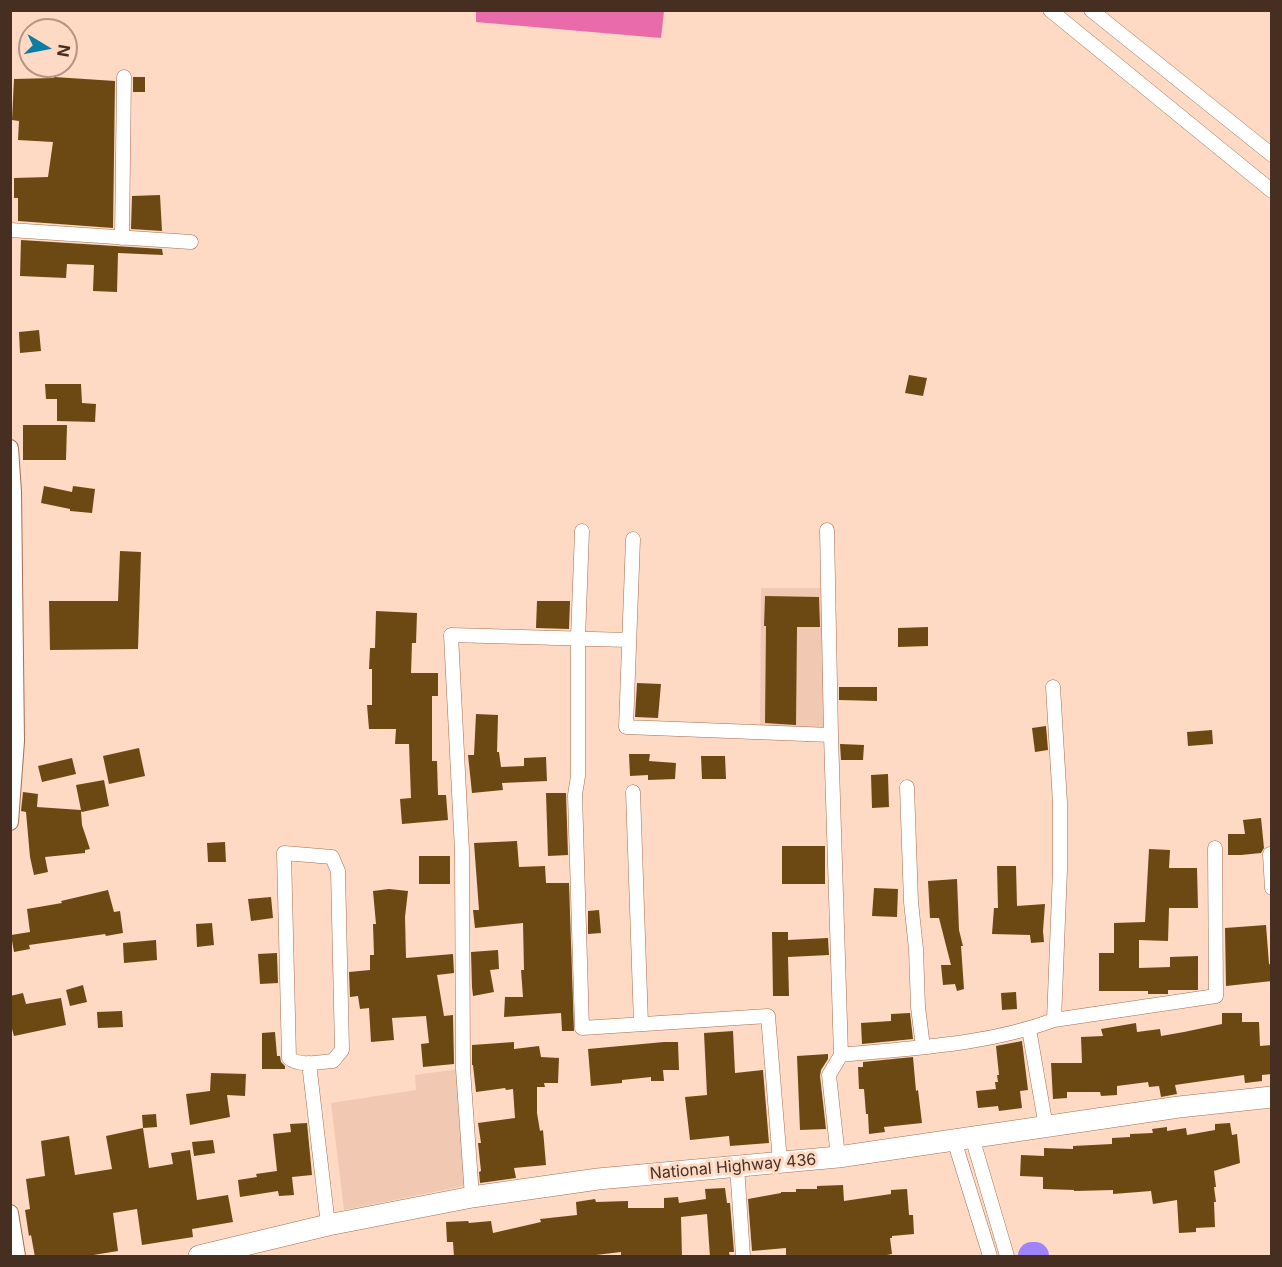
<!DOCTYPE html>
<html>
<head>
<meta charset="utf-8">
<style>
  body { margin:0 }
  #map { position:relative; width:1282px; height:1267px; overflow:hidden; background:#fed9c4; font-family:Inter,sans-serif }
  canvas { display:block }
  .frame { position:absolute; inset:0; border:12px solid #462f21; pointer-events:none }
  .north { position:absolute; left:18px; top:18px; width:60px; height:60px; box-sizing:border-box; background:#fed9c4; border:2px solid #b49583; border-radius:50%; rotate:100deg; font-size:16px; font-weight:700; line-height:24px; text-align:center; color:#462f21 }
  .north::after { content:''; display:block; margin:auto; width:21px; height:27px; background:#0f7ca5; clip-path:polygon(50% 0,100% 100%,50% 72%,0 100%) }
</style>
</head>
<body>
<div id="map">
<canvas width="1282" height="1267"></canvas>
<div class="frame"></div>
<div class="north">N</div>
</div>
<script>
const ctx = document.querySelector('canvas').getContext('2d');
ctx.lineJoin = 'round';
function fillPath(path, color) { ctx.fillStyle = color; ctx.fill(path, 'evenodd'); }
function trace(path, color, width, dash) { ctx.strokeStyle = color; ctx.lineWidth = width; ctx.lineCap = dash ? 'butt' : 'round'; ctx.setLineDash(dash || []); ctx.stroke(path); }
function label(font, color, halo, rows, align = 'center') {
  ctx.font = font + ' Inter,sans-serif'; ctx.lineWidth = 6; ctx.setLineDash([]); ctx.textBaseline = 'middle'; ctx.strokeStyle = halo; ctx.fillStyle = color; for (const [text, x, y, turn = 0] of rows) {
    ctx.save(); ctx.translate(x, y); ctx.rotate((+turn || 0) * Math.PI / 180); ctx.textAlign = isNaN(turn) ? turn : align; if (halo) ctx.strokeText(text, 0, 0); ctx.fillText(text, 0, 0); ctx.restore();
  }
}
fillPath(new Path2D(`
  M761,588H825L824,730L760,729Z
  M459,1069L469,1185L344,1210L331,1103L416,1090L415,1075Z`), '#f1c9b2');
fillPath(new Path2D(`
  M476,11V10L664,11L661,38L476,22Z`), '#e96ba9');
trace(new Path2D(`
  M1032,1256H1035`), '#9e83f9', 28);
fillPath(new Path2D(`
  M54,77L115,81L113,228L18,221V198H14V178L48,177L53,142L18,140L19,121L12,120L14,79L54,78Z
  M133,77H145V92H133Z
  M160,195L162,231L131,229L132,196Z
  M21,240L162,249L163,255L118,253L117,292L93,291L94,265L67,264L66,278L20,276Z
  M39,330L41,351L20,353L19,332Z
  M909,375L927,378L923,396L905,393Z
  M45,384H81L82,403L96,404L95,422L57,421V399H46Z
  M23,425H67L66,460H23Z
  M44,486L72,492L73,486L95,489L92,513L70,511V509L41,503Z
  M120,551L141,552L138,649L50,650L49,601H118Z
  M765,596L819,597L820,627H797L796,725L765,723L766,626H764Z
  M537,601H570L569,629L536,628Z
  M376,611L417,613L416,643H412L411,673H438V696H432V761H437L438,795H446L448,820L402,824L400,799L411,798L409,744H395L396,729H369L367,705H372V669H369L370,648H375Z
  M928,627V646L898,647V628Z
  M637,683L661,684L658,718L635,717Z
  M839,687H877V701L839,700Z
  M476,714L498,715L497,752H499L501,767L524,766V758L546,757L547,781L502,783L503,790L472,793L468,755H474Z
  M1046,726L1048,750L1035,752L1032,728Z
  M1212,730L1213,744L1188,746L1187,732Z
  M840,744L864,745L863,760H841Z
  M139,748L145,776L109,784L103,756Z
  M629,754H650L649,761L676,763L675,779L648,780V775L630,776Z
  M701,756H725L726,779H702Z
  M72,758L76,774L42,782L38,766Z
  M888,774L889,807L872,808L871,775Z
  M104,780L109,806L82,812L81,811L82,825L90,849L85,850V853L45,857L48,872L34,875L30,857L26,812L21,811L23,792L38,794L37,807L81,810L76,785Z
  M546,793H566L568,855L548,856Z
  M1261,818L1264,848L1261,853L1241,855H1228V834H1245L1243,820Z
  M517,841L519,867L545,866L546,883H569L574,1031H562L561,1013L504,1017L505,997H523L521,970H524L523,923L475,928L473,910H479L474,843Z
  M225,842L226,862H208L207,843Z
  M782,846H825V884H782Z
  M1149,849L1170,850L1169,868H1197L1198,908H1169L1168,941L1139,940V968L1170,967V957L1198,956V990H1168V994H1148V991H1099V953H1114V923L1145,922Z
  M419,856H450V884H419Z
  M997,866H1016L1017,906L1045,904L1043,931L1044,942L1031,943L1030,935L992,934L994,908H998Z
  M957,879L959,930L963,946H961L964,989L957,991L955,984L943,985L941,965H951L939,918H930L928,881Z
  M874,888L898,889L897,917L872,916Z
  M389,889L408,891L405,917L406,958L453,954L454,973L437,975L444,1016L453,1015L454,1064L423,1067L421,1044L429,1043L426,1016L392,1018L394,1040L371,1042L369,1008L360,1009L358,996L350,997L349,972L370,970V955H374L373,924H376L373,891Z
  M108,890L114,912L120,911L123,933L106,936L105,934L29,945L30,949L14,952L11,935L30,932L27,909L62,903L61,901Z
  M271,897L273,918L251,921L248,899Z
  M599,910L601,933L588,934V911Z
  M212,923L214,945L197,947L196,924Z
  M1266,925L1269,964L1272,965V981L1226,986L1225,928Z
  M772,932H788V940L828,938L829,955L788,957L789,996H773Z
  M156,940L157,960L124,963L123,943Z
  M498,950L499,969L490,970L494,992L473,996L472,987L471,952Z
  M277,953L278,983L260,984L258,954Z
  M83,985L87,1002L70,1006L66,990Z
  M1016,992L1017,1009L1002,1010L1001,993Z
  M23,993L26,1004L61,998L66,1025L14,1036L10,1022V996Z
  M122,1011L123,1027L98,1028L97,1012Z
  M910,1013L913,1039L862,1044L861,1023L891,1021V1014Z
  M1222,1013H1242V1022H1259L1260,1046L1272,1045V1074L1262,1075V1081L1245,1083L1244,1075L1175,1085L1177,1094L1161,1097L1159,1086L1149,1087L1148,1082L1117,1086V1095L1101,1096L1100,1092H1067V1098L1053,1099L1051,1063H1082L1081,1037L1103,1036L1101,1029L1136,1023L1137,1032L1160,1029L1161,1036L1184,1032L1222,1024Z
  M733,1031L735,1073L763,1070L769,1143L730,1146L729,1136L690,1140L685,1097L707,1095L704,1033Z
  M275,1032L277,1056H280L281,1062L285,1066V1069H262V1033Z
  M1022,1041L1028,1090L1020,1091L1022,1108L999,1111L998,1106L978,1108L976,1091L996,1089L995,1082H998L997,1075H999L996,1046Z
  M514,1042V1049L539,1046L541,1057L559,1058L558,1083H544L545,1087H537V1113L540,1131L543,1130L546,1165L514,1168L516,1178L480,1183L479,1172L481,1171L478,1143H481L478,1123L515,1118L513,1089L506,1090L505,1088L476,1092L473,1065H472V1045Z
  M664,1042H678L679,1070H663L664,1081H651V1077L622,1080V1083L591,1086L588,1049Z
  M828,1054V1059L821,1070L820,1076L826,1129L800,1130L797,1056Z
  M913,1057L916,1091L918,1090L922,1123L884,1127L885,1132L869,1134L868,1114H866L864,1089H859L858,1067H863V1062Z
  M211,1073L246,1074L245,1096L227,1095L230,1117L190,1125L186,1094L210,1091Z
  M156,1114L157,1127L143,1128L142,1115Z
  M307,1123L312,1175L292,1177L294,1195L279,1196L278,1191L240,1197L238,1180L257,1177L256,1174L277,1171L273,1134L291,1132L290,1124Z
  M1230,1123L1232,1135L1237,1134L1240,1163L1214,1171L1216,1187H1214L1216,1202H1214L1215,1227L1196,1228V1232L1179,1233L1177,1200L1153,1204L1151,1191L1113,1194V1190L1074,1191V1190L1043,1189V1177L1020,1176L1021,1155L1044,1156V1148L1073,1149V1146L1112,1144V1138L1130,1137V1134L1153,1133L1152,1129L1167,1127V1131L1186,1128L1187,1135L1215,1130V1124Z
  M143,1128L149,1168L173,1164L171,1153L190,1150L197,1200L228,1195L233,1222L192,1229L193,1237L142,1245L137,1209L113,1213L118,1251L81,1257H35L31,1235L29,1236L25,1210L30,1209L26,1179L45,1176L41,1141L69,1136L75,1175L112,1169L106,1136Z
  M213,1140L215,1153L194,1156L192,1142Z
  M843,1185L844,1201L891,1194V1190L907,1189L909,1215H913L914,1234L892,1236V1238H890L892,1254L876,1257H786V1248L752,1251L748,1199L781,1193V1192H796V1189H817V1186Z
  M725,1188L727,1203H730L734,1252H729L730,1257H710L707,1214L681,1217L682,1257H621V1252L579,1257H454L453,1242H447L446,1222L468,1221L469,1223L491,1221L493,1233L541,1222L540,1219L577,1215L576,1202L595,1199L596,1202L628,1201V1208H664V1198L678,1197L679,1203L706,1199L705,1189Z`), '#6c4813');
const minor = new Path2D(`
  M1050,10L1272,191
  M1091,10L1272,155
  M10,230L191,242
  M122,238L124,77
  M827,530L831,735L841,1055L829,1075L838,1157
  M582,531L578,638V776L575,795L582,1028L768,1016L780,1162
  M633,539L626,727L831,735
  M1053,687L1060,803V870L1054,1020
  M907,787L911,902L916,949L918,1007L923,1047
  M633,792L641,1024
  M284,853L332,857L338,871L342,1050L333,1061C320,1062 300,1067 289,1058Z
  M1272,854H1270L1272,888
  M1029,1029L1046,1127
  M841,1055C912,1048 987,1045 1054,1020L1216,996L1215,848
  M309,1063L328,1225
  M972,1137L1007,1256
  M954,1140L990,1256
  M737,1166L743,1256
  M472,1197L463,1069L462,851L451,635L628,640`);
const tertiary = new Path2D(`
  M10,448L13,492L16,741L10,822
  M10,1213L17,1256`);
const primary = new Path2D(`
  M199,1256L328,1225L472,1197L598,1179L838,1157L1179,1107L1272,1097`);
trace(minor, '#a46e4e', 15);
trace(tertiary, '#a46e4e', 18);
trace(primary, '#a46e4e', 22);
trace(minor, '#fff', 14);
trace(tertiary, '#fff', 16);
trace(primary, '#fff', 21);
label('16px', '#462f21', '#fed9c4', [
  ["National Highway 436",733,1167,-5]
]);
</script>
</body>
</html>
